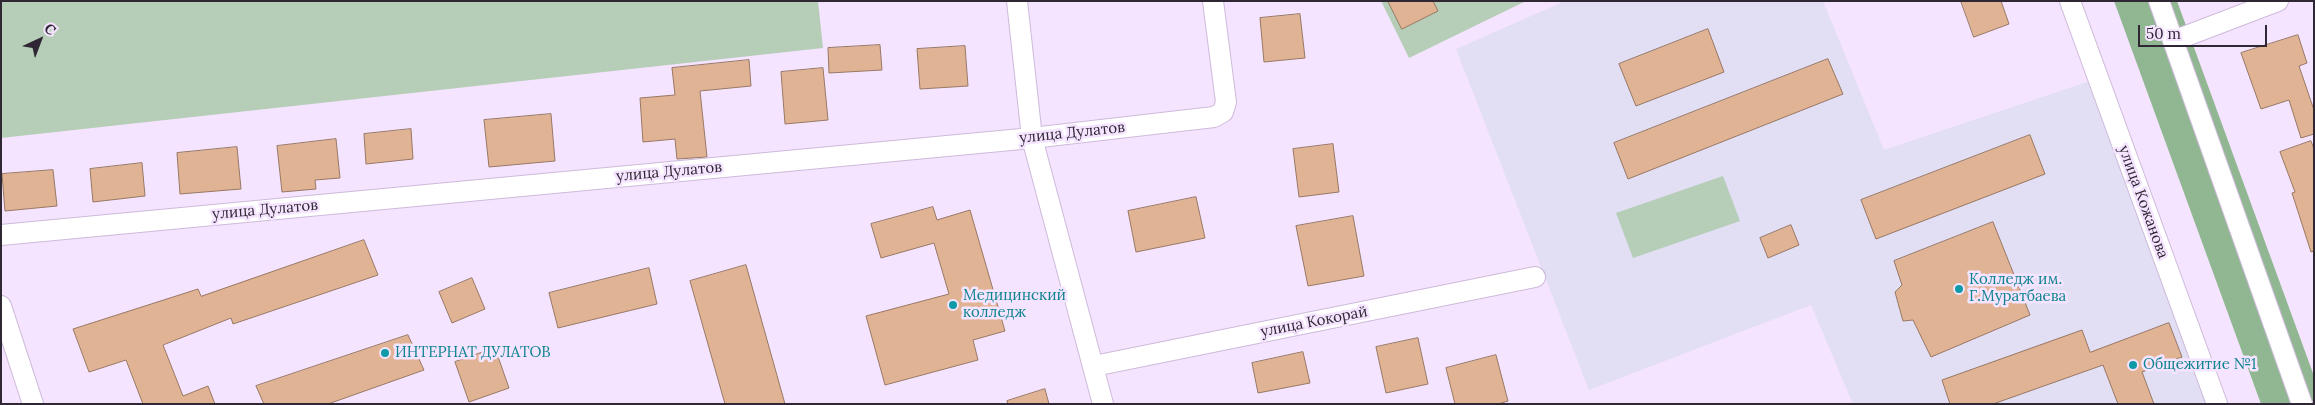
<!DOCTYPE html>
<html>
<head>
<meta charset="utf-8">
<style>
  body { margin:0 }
  #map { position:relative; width:2315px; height:405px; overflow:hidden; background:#f5e4ff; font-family:Lora,serif }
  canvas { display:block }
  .frame { position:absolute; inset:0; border:2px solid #2f2733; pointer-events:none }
  .north { position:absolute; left:15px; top:15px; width:50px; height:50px; -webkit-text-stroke:4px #f5e4ff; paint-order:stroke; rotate:43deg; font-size:14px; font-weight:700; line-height:20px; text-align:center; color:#2f2733 }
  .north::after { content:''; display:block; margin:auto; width:18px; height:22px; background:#2f2733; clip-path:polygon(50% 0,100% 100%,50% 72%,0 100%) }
  .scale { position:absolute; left:2138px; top:25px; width:129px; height:22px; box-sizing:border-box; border:2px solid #2f2733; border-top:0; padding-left:6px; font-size:15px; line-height:18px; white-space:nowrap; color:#2f2733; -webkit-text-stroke:4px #f5e4ff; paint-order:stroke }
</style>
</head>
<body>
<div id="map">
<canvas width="2315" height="405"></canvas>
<div class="frame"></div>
<div class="north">С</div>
<div class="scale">50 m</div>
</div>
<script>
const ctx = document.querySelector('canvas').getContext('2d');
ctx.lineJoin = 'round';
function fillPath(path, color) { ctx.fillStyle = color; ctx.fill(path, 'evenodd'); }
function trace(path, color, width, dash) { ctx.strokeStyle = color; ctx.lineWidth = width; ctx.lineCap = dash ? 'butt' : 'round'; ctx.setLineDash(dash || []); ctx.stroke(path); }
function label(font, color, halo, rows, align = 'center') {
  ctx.font = font + ' Lora,serif'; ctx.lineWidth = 5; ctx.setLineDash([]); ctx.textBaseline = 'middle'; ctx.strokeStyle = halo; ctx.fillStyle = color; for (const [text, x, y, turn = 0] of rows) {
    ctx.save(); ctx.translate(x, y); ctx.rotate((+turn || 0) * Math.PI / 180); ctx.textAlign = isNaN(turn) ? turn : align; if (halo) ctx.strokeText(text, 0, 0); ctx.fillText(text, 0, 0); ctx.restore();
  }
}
fillPath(new Path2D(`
  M1565,1H1823L1884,150L2099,78L2217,404H1853L1811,305L1589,390L1456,49Z`), '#e2def4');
fillPath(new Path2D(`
  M1,1H818L823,48L1,138Z
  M1381,1H1526L1409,58Z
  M1723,176L1740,221L1633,258L1616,213Z`), '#b6ceb7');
fillPath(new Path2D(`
  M2114,1H2177L2314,376V404H2261Z`), '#91b792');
const building = new Path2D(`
  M1388,1H1433L1438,11L1402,29Z
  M1961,1H2001L2009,24L1974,37Z
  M1300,14L1305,58L1264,62L1260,18Z
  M1708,29L1724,72L1636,106L1619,64Z
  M2298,35L2307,63L2299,66L2314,110V134L2301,138L2289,100L2261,109L2241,53Z
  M880,45L882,70L829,73L828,48Z
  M965,46L968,86L920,89L917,49Z
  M1828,59L1843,94L1628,179L1614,143Z
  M749,60L751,86L700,91L707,157L677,159L675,139L643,142L640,98L675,95L672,68Z
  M823,68L828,120L785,124L781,72Z
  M551,114L555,161L489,167L484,120Z
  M411,129L413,159L366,164L364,134Z
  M2030,135L2045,174L1876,239L1861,200Z
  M336,139L340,178L315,180L316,189L282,192L277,146Z
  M2311,141L2314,149V251L2311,252L2292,193L2295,192L2280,152Z
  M1333,144L1339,192L1299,197L1293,149Z
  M237,147L241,189L180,194L177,153Z
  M142,163L145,196L93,202L90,169Z
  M53,170L57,206L5,211L2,174Z
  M1196,197L1205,238L1136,252L1128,211Z
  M933,207L937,220L970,210L1005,331L973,340L978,360L885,385L866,316L949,294L934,243L881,258L871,224Z
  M1353,216L1364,276L1308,286L1296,226Z
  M1993,222L2030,315L1931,357L1913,320L1903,321L1895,292L1902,285L1894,261Z
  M1791,225L1799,245L1768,258L1760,238Z
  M364,240L378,275L233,324L231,318L163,345L183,396L208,386L215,404H143L126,360L89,372L73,329L198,289L201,296Z
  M746,265L785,404H725L690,281Z
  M649,268L657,304L558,328L549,293Z
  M472,278L485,309L452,323L439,292Z
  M2169,323L2182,357L2142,372L2154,404H2118L2103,365L1993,404H1950L1942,380L2082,330L2090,352Z
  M408,335L424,370L328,404H264L256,386Z
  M1418,338L1428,384L1386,393L1376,347Z
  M495,348L509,388L469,402L455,362Z
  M1303,352L1310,383L1258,393L1252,363Z
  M1496,355L1508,401L1498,404H1455L1446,368Z
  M1045,389L1049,404H1008L1007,401Z`);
fillPath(building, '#e1b395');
trace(building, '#977864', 1);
const minor = new Path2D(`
  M1017,1L1032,138L1103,404
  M2070,1L2217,404
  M2159,1L2302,404
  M2173,41L2278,1
  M1,235L1032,138L1214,117L1223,112L1226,102L1213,1
  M1,306L33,404
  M1094,366L1535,277`);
trace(minor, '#cebada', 22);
trace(minor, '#fff', 20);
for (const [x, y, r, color] of [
  [1959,289,5,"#0f9aa8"],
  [953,305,5,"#0f9aa8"],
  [385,353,5,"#0f9aa8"],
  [2133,365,5,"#0f9aa8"]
]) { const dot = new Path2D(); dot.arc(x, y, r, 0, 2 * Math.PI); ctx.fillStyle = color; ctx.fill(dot); trace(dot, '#f5e4ff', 2); }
label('15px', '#2f2733', '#f5e4ff', [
  ["улица Дулатов",1072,133,-6],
  ["улица Дулатов",669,172,-5],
  ["улица Кожанова",2143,202,70],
  ["улица Дулатов",265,210,-5],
  ["улица Кокорай",1314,322,-11]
]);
label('15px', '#0d838f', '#f5e4ff', [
  ["Колледж им.",1969,280],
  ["Г.Муратбаева",1969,297],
  ["Медицинский",963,296],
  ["колледж",963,313],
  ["ИНТЕРНАТ ДУЛАТОВ",395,353],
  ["Общежитие №1",2143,365]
], 'left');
</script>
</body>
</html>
